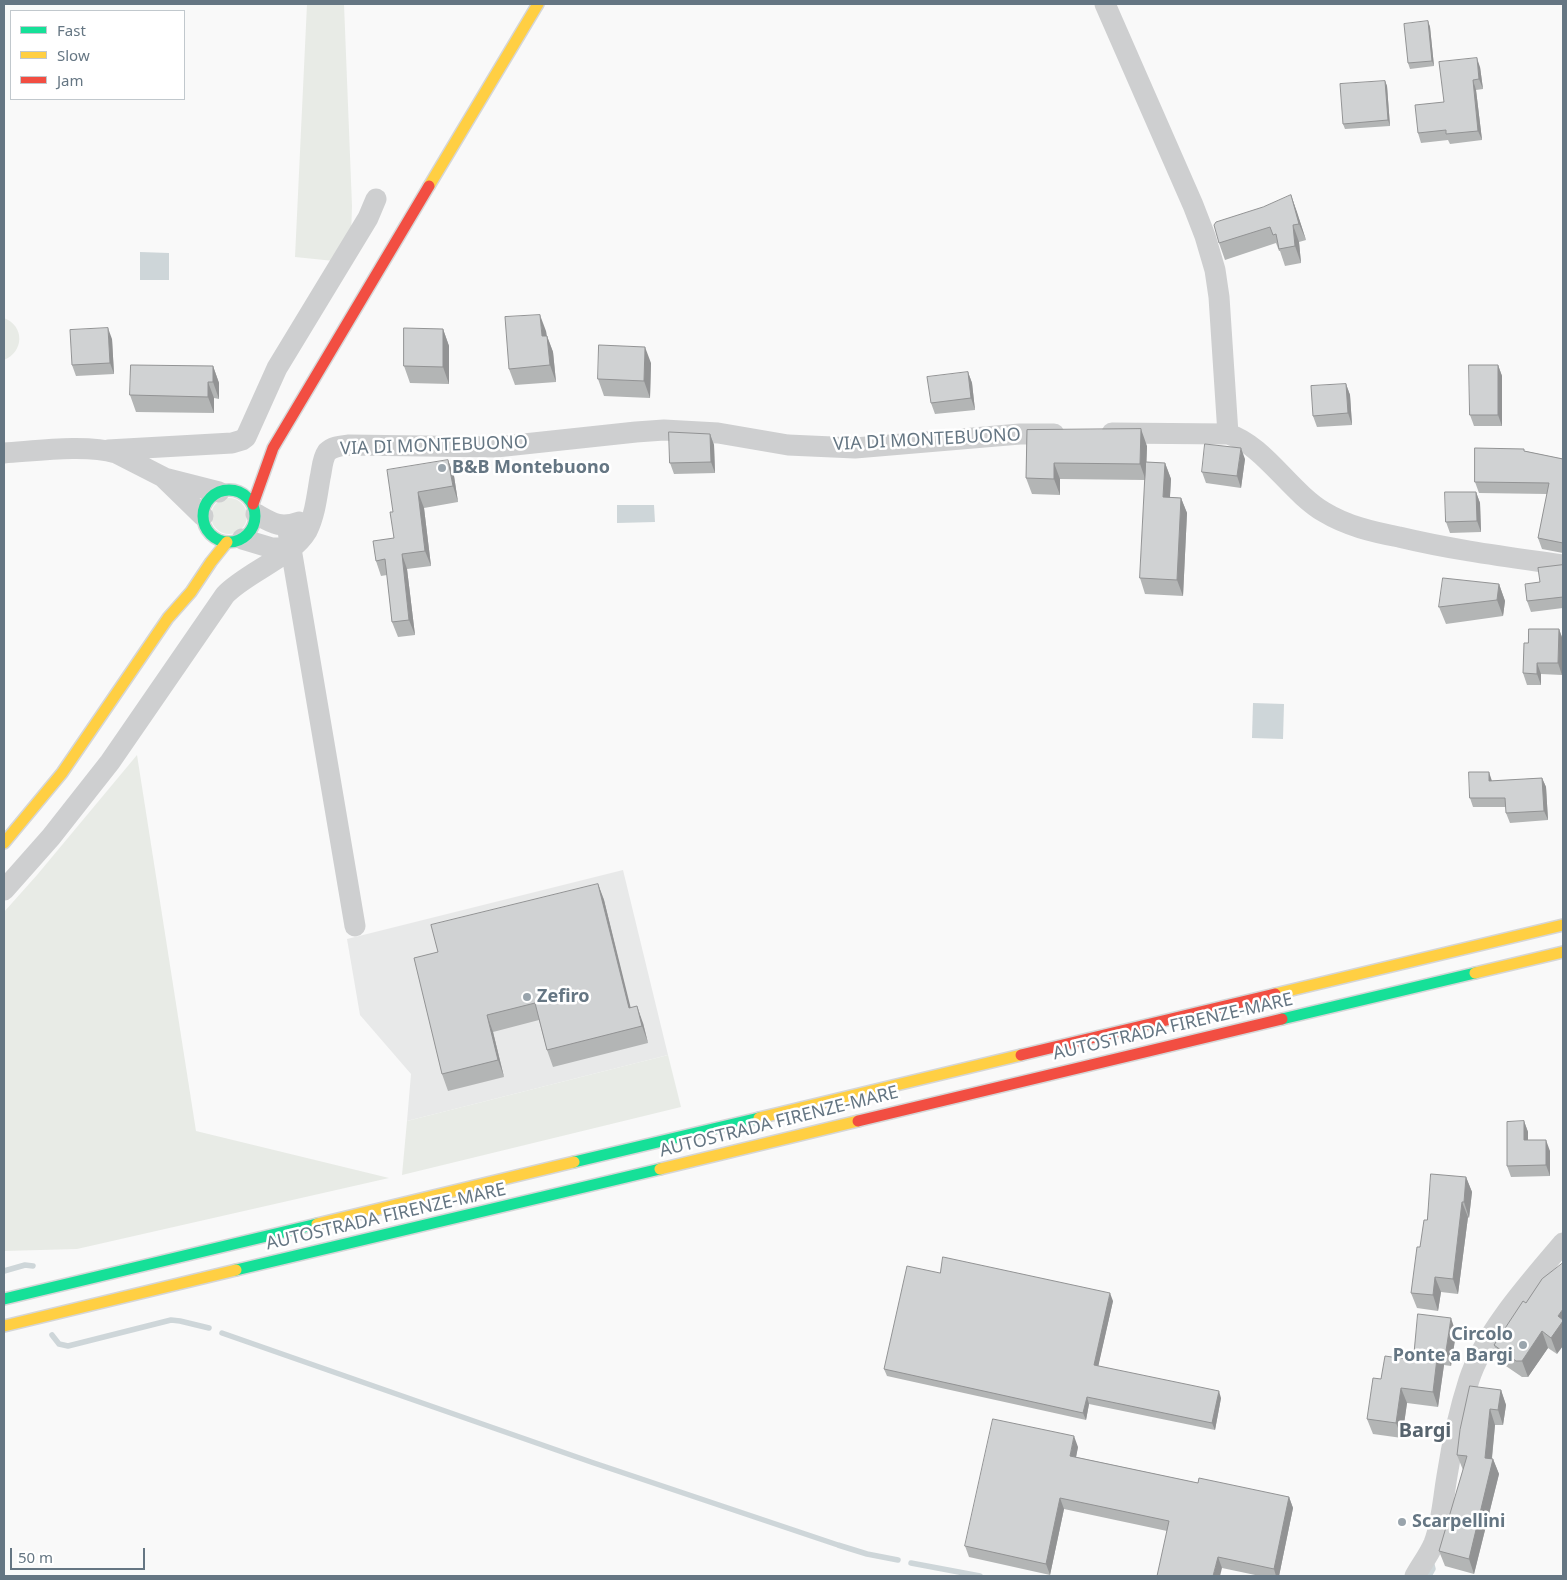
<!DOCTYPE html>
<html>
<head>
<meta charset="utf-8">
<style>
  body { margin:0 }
  #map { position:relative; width:1567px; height:1580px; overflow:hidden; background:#f9f9f9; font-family:"Noto Sans",sans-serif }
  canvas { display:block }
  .frame { position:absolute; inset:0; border:5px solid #657683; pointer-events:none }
  .legend { position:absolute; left:10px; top:10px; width:175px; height:90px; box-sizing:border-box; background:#fff; border:1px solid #c1c8cd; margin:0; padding:6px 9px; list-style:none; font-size:15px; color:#657683 }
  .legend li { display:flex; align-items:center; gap:10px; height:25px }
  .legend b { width:25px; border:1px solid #c1c8cd }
  .scale { position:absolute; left:10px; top:1548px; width:135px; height:22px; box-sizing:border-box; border:2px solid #657683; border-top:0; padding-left:6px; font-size:15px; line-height:18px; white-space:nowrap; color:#657683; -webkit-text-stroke:4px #fff; paint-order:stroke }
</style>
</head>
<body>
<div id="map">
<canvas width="1567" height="1580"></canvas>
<div class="frame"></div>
<ul class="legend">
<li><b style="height:6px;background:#16e098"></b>Fast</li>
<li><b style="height:6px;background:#ffcf43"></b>Slow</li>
<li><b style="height:6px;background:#f24e42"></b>Jam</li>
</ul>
<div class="scale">50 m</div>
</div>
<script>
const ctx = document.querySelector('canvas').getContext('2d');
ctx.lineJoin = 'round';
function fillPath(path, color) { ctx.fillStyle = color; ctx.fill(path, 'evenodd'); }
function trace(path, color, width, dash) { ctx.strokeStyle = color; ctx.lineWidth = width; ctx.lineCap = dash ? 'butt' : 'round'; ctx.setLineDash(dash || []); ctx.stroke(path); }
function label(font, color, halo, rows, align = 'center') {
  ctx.font = font + ' "Noto Sans",sans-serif'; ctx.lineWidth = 5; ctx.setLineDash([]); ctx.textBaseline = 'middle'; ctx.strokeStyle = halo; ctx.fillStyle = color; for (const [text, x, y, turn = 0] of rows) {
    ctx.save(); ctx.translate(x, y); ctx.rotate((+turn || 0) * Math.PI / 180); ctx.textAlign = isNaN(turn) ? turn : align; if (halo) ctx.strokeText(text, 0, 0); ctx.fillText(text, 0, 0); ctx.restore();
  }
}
fillPath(new Path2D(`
  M623,870L668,1055L407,1121L411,1074L360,1015L347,939Z`), '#e8e9e9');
fillPath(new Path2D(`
  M307,4H344L352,206L351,238L334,261L295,257Z
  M4,318C25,326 24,352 4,360Z
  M211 516a18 18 0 1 1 36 0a18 18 0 1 1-36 0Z
  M137,755L196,1131L389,1178L77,1249L4,1251V912L37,875Z
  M668,1055L681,1107L402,1175L407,1121Z`), '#e8ebe6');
fillPath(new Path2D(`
  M140,252L169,253V280H140Z
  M617,505H654L655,522L617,523Z
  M1253,703L1284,704L1283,739L1252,738Z`), '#ced6d9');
trace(new Path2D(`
  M4,1271L25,1265L33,1266
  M222,1333L591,1462L838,1545L867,1554L898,1560
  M52,1335L59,1344L68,1346L171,1320L180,1321L209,1328
  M911,1563L980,1576
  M1429,1576L1433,1569L1432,1565`), '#ced6d9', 5.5);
const fast = new Path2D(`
  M203 516a26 26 0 1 1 52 0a26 26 0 1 1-52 0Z
  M1282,1019L1475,973
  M574,1162L759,1118
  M236,1270L660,1169
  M4,1299L317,1224`);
const slow = new Path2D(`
  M429,186L538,4
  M4,843L62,773L168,618L191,592L211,562L227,542
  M1475,973L1563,952
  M1275,994L1563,925
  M759,1118L1021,1055
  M660,1169L858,1121
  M317,1224L574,1162
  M4,1326L236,1270`);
const jam = new Path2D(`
  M253,504L273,448L429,186
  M1021,1055L1275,994
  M858,1121L1282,1019`);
trace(fast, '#d5d6d7', 14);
trace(slow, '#d5d6d7', 14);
trace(jam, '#d5d6d7', 14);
trace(new Path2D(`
  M1105,4L1193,205L1205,236L1215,270L1219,297L1228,434
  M1112,433L1228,434C1264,445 1290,492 1324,512C1347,526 1373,532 1399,537C1453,550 1508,557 1563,565
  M108,450L232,443L242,440L246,437L277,368L368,218L376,199
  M4,453C36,451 86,444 116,453L163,477L203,516
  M164,478L219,492
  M256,514C272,523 280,529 299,522
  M287,525L355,926
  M242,539L272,548H290
  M4,890L51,837L110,762L225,595C247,572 292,557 307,531C315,515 317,496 320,478C322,470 322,459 327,452C333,446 341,446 349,445L496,447L636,432L664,430L718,433L788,445L855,448L1020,434H1054
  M1415,1576C1421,1565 1429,1555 1434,1543C1442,1522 1443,1499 1447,1476C1452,1444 1459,1411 1469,1380C1484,1333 1531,1281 1563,1243`), '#cecfd0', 21);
trace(fast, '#16e098', 11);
trace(slow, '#ffcf43', 11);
trace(jam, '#f24e42', 11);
fillPath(new Path2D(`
  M1428,21L1430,27L1434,66L1410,69L1408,63Z
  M1480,67L1483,89L1476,90L1482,140L1450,144L1448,140L1421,143L1418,133L1444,102Z
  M1385,81L1387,86L1390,126L1345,129L1343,124Z
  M1291,195L1306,240L1299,242L1301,263L1285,266L1280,251H1279L1276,243L1225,260L1219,243Z
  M443,329L449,346V384L410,383L404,366Z
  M546,331L547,336L553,352L556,382L515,385L509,369Z
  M112,339L114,374L76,376L72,365Z
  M651,363L650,398L604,396L598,379Z
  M1498,365L1502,376V426H1474L1470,415Z
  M213,366L219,383V399L214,398V413L136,412L130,395Z
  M968,372L972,383L975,410L935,414L931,403Z
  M1346,384L1350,395L1352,425L1317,427L1313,416Z
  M1027,430L1147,446L1146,462L1165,463L1171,479L1170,497L1181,498L1187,513L1183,596L1145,594L1140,578L1145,480L1060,479V495L1032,494L1026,478Z
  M710,434L714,445L715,473L674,474L670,463Z
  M1525,451L1563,459V553L1542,549L1538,538L1547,494L1479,493L1475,482Z
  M1245,459L1241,488L1206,483L1202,472Z
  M448,460L454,476L458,502L424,508L431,566L407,569L415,635L398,637L392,622L387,575L381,576L376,561L394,538L393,512Z
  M1476,492L1480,503L1481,532L1450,533L1446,522Z
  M1563,565V608L1531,612L1527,601L1540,582Z
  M1499,584L1505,601L1503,616L1446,624L1439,607Z
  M1559,629L1563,640L1562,675L1541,674V685H1527L1523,673L1528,643Z
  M1542,778L1546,787L1548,820L1510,823L1506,813V807H1473L1470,798L1492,781Z
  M598,884L604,900L630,1008L643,1023L648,1043L553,1067L547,1050L539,1020L493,1032L504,1077L448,1091L442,1074L438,952Z
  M1524,1121L1528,1132V1140L1550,1151V1176L1511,1177L1507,1166Z
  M1466,1177L1472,1192L1469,1218L1468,1217L1458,1294L1441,1292L1438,1311L1417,1308L1411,1293L1420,1247L1427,1220Z
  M940,1273L1113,1301L1098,1366L1221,1398L1215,1430L1089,1404L1086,1420L887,1376L884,1369Z
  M1542,1279L1557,1354L1548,1348L1528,1377H1522L1500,1362L1494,1345L1526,1303Z
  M1456,1333L1451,1366L1444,1365L1438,1407L1407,1403L1402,1438L1373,1434L1367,1419L1381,1379Z
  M1501,1390L1506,1405L1503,1425H1495L1492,1459H1493L1499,1474L1474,1574L1445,1566L1439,1551L1463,1470L1457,1455Z
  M1078,1447L1076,1457L1198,1483L1289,1497L1293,1508L1279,1576H1260L1222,1568L1167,1531L1064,1509L1050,1575L969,1557L965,1546Z`), '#b3b5b5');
fillPath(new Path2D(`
  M1428,21L1430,27L1434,66L1432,61Z
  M1477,58L1480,67L1483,89L1479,79Z
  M1473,80L1476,90L1482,140L1478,131Z
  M1385,81L1387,86L1390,126L1388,120Z
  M1291,195L1297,212L1306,240L1299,224Z
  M1293,225L1299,242L1301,263L1295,246Z
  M540,315L546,331L548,353L542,336Z
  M108,328L112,339L114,374L110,363Z
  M443,329L449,346V384L443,367Z
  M547,336L553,352L556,382L550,365Z
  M645,347L651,363L650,398L644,381Z
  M1498,365L1502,376V426L1498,415Z
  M213,366L219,383V399L213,382Z
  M968,372L972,383L975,410L971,398Z
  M208,382L214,398V413L208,397Z
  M1346,384L1350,395L1352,425L1348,413Z
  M1141,429L1147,446L1146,481L1140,464Z
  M710,434L714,445L715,473L711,462Z
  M1241,448L1245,459L1241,488L1237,476Z
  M448,460L454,476L458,502L453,486Z
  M1054,463L1060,479V495L1054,479Z
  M1165,463L1171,479L1169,512L1163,497Z
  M418,492L424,508L431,566L425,551Z
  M1476,492L1480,503L1481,532L1477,521Z
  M1181,498L1187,513L1183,596L1177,580Z
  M402,554L407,569L415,635L409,620Z
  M1499,584L1505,601L1503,616L1497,600Z
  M1559,629L1563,640L1562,675L1558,663Z
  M1537,663L1541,674V685L1537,674Z
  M1489,772L1492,781H1489Z
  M1542,778L1546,787L1548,820L1544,811Z
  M598,884L604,900L635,1025L629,1008Z
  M637,1006L643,1023L648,1043L642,1026Z
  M487,1015L493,1032L504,1077L498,1060Z
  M1524,1121L1528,1132V1151L1524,1140Z
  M1546,1140L1550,1151V1176L1546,1165Z
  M1466,1177L1472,1192L1469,1218L1464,1202Z
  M1462,1202L1468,1217L1458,1294L1453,1279Z
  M1435,1277L1441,1292L1438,1311L1433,1295Z
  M1110,1293L1113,1301L1097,1372L1094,1365Z
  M1563,1309V1346L1557,1354L1551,1338L1558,1316Z
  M1451,1318L1456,1333L1451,1366L1446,1351Z
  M1542,1331L1548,1348L1528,1377L1522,1361Z
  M1438,1350L1444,1365L1438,1407L1433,1392Z
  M1401,1388L1407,1403L1402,1438L1396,1423Z
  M1501,1390L1506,1405L1503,1425L1498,1410Z
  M1219,1391L1221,1398L1215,1430L1212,1423Z
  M1087,1397L1089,1404L1086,1420L1083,1413Z
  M1490,1409L1495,1425L1491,1466L1493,1459L1499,1474L1474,1574L1469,1559L1485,1458Z
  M1074,1436L1078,1447L1074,1467L1070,1456Z
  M1289,1497L1293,1508L1279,1576H1276L1274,1569Z
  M1060,1498L1064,1509L1050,1575L1046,1564Z
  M1218,1557L1222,1568L1220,1576H1213Z`), '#929394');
const building = new Path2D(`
  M1428,21L1432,61L1408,63L1404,24Z
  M1477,58L1479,79L1473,80L1478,131L1446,134V130L1418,133L1415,105L1444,102L1439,62Z
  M1385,81L1388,120L1343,124L1340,84Z
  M1291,195L1299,224L1293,225L1295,246L1279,249L1276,234L1273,235L1270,227L1219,243L1214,225L1216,222L1263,207Z
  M540,315L542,336H547L550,365L509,369L505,317Z
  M108,328L110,363L72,365L70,330Z
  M404,328L443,329V367L404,366Z
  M599,345L645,347L644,381L598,379Z
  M131,365L213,366V382H208V397L130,395Z
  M1469,365H1498V415H1470Z
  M968,372L971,398L931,403L927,377Z
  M1346,384L1348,413L1313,416L1311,386Z
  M1141,429L1140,464L1054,463V479L1026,478L1027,430Z
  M669,432L710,434L711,462L670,463Z
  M1205,444L1241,448L1237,476L1202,472Z
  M1475,448L1524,449V451L1563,459V543L1538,538L1549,483L1475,482Z
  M448,460L453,486L418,492L425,551L402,554L409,620L392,622L385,559L376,561L373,541L394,538L390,512H393L387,470Z
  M1146,462L1165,463L1163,497L1181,498L1177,580L1140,578Z
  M1445,492H1476L1477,521L1446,522Z
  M1563,565V597L1527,601L1525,584L1540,582L1538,568Z
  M1443,578L1499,584L1497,600L1439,607Z
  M1529,629H1559L1558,663H1537V674L1523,673L1524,643H1528Z
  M1469,772H1489V781L1542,778L1544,811L1506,813L1505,798H1470Z
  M598,884L629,1008L637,1006L642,1026L547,1050L535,1003L487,1015L498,1060L442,1074L414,958L438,952L431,925Z
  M1524,1121V1140H1546V1165L1507,1166V1122Z
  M1431,1174L1466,1177L1464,1202H1462L1453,1279L1435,1277L1433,1295L1411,1293L1417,1247H1420L1424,1220H1427Z
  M943,1257L1110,1293L1094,1365L1219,1391L1212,1423L1087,1397L1083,1413L884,1369L907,1266L940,1273Z
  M1563,1263V1309L1558,1316L1563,1320V1321L1551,1338L1542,1331L1522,1361H1516L1494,1345L1523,1301L1526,1303L1542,1279Z
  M1418,1314L1451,1318L1446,1351L1438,1350L1433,1392L1401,1388L1396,1423L1367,1419L1373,1378L1381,1379L1385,1356L1413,1360Z
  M1470,1386L1501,1390L1498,1410L1490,1409L1485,1458L1493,1459L1469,1559L1439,1551L1467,1456L1457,1455L1460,1430Z
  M993,1419L1074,1436L1070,1456L1198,1483L1199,1478L1289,1497L1274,1569L1218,1557L1213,1576H1157L1169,1521L1060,1498L1046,1564L965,1546Z`);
fillPath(building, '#d0d2d3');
trace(building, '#929394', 1);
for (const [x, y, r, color] of [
  [442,468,5,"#99a4ac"],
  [527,997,5,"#99a4ac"],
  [1523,1345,5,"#99a4ac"],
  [1402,1522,5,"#99a4ac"]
]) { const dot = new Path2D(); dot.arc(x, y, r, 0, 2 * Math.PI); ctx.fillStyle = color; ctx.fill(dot); trace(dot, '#fff', 2); }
label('18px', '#657683', '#fff', [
  ["VIA DI MONTEBUONO",927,440,-3],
  ["VIA DI MONTEBUONO",434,446,-2],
  ["AUTOSTRADA FIRENZE-MARE",1173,1027,-13],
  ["AUTOSTRADA FIRENZE-MARE",779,1122,-14],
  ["AUTOSTRADA FIRENZE-MARE",386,1217,-13]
]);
label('bold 18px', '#657683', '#fff', [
  ["B&B Montebuono",452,468],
  ["Zefiro",537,997],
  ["Circolo",1513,1335,"right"],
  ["Ponte a Bargi",1513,1356,"right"],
  ["Scarpellini",1412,1522]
], 'left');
label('bold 20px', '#57646e', '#fff', [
  ["Bargi",1425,1431]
]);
</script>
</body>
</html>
